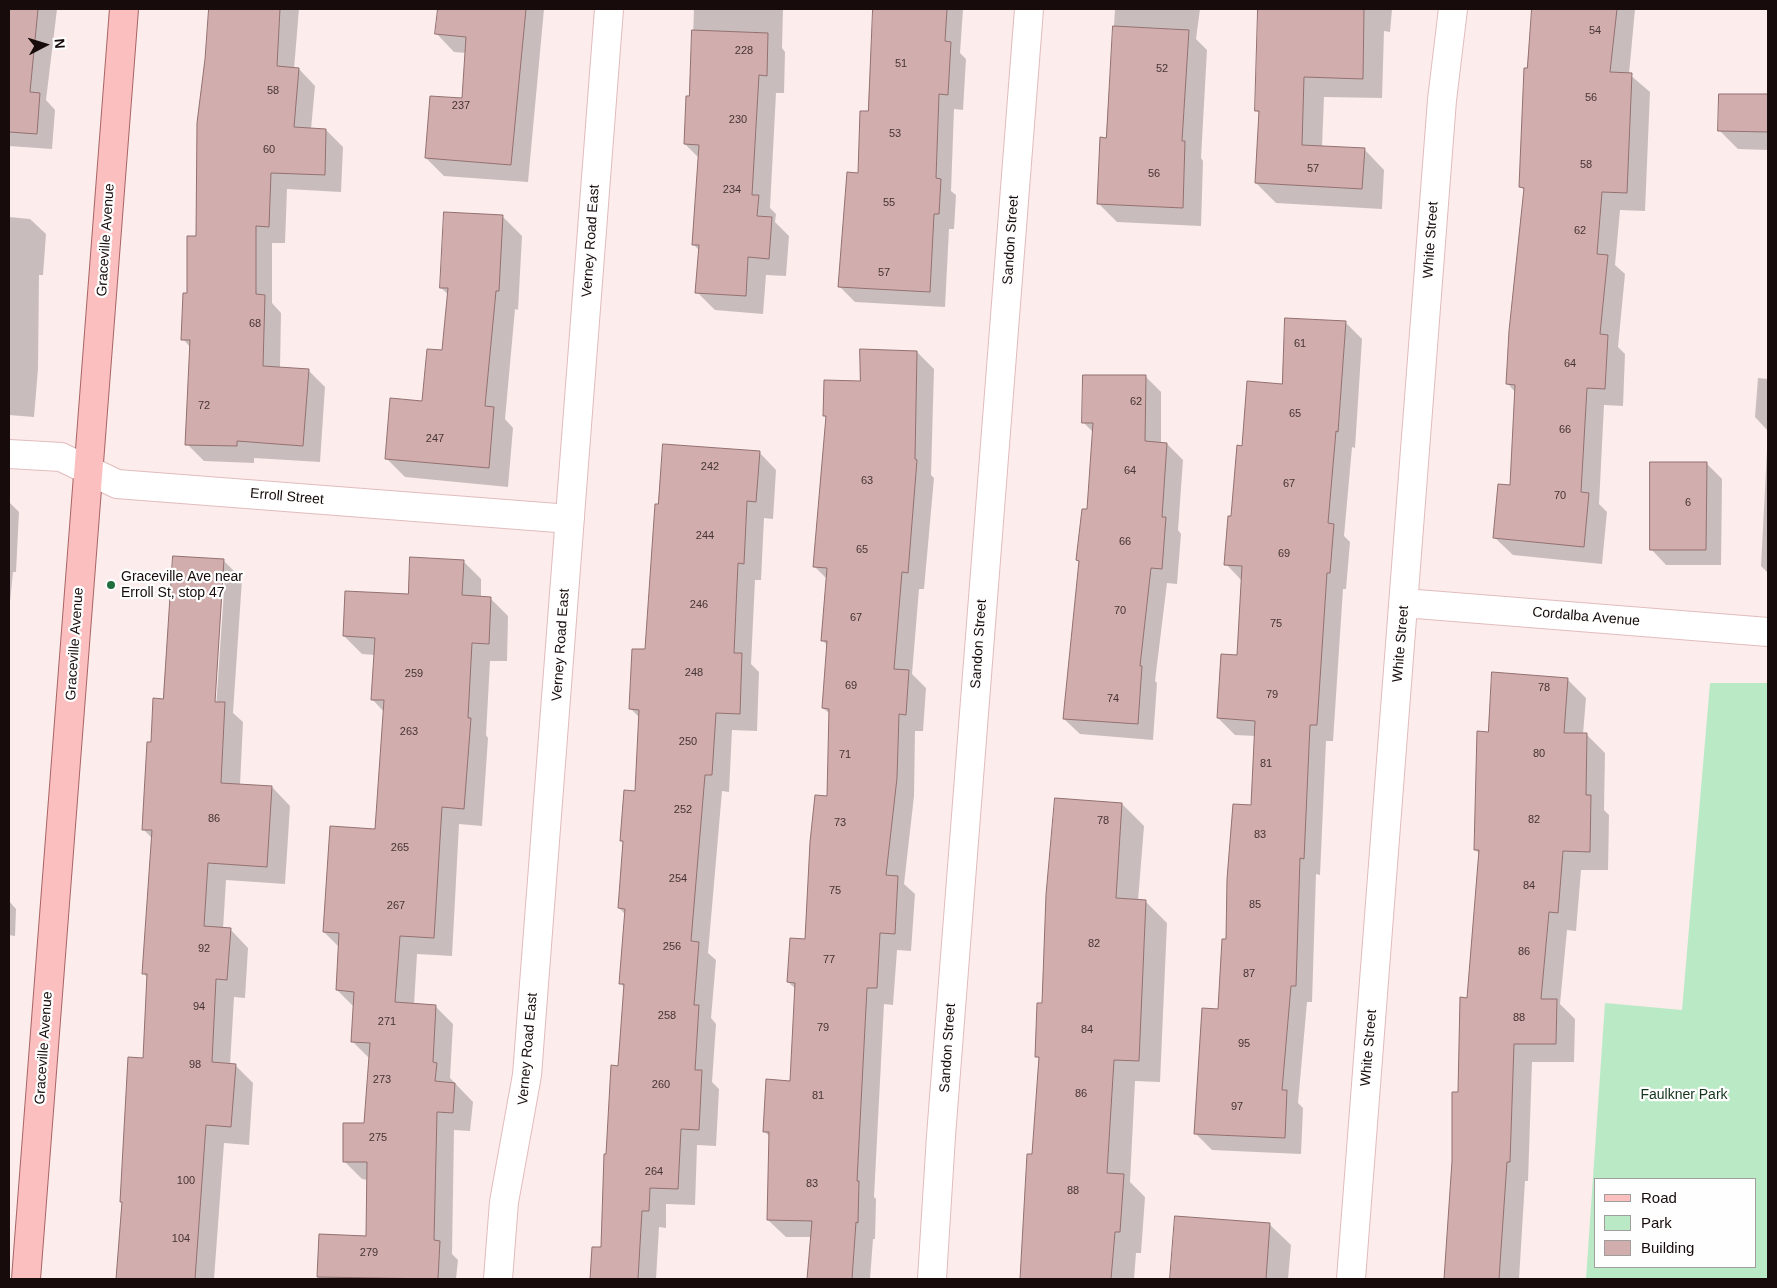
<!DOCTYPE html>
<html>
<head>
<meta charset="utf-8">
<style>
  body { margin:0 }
  #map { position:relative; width:1777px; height:1288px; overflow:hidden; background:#fcecec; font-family:Arial,sans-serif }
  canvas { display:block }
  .frame { position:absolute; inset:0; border:10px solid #170b0b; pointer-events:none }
  .legend { position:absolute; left:1594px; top:1178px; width:162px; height:90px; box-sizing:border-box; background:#fefefe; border:1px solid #a29d9d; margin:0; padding:6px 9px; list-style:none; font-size:15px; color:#170b0b }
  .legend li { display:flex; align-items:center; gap:10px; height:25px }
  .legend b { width:25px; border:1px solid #a29d9d }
  .north { position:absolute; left:20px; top:20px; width:50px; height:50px; -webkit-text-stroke:4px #fefefe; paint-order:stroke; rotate:85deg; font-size:14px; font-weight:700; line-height:20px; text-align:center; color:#170b0b }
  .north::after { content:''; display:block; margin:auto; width:18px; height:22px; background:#170b0b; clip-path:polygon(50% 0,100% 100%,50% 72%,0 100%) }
</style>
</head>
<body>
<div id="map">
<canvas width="1777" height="1288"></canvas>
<div class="frame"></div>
<ul class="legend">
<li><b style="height:6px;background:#fbbfc0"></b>Road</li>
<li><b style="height:14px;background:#baeac5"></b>Park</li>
<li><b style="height:14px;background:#d2adad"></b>Building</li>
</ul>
<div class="north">N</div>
</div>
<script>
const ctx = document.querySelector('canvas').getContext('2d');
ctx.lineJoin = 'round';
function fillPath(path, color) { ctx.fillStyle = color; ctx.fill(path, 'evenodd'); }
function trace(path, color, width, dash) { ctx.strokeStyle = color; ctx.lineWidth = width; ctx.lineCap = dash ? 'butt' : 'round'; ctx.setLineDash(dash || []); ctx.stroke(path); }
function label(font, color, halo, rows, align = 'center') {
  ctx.font = font + ' Arial,sans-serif'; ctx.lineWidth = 4.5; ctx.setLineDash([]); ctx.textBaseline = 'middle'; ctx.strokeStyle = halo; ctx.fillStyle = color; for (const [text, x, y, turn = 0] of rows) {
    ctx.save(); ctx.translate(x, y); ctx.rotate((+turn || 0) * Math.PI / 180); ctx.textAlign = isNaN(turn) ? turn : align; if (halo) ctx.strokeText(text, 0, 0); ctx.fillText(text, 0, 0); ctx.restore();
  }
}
fillPath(new Path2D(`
  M1710,683H1768V1279H1586L1605,1003L1682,1010ZM1596,1179H1756V1267H1596Z`), '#baeac5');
fillPath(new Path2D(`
  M9,9H57L46,100L55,110L52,149L9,146Z
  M209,9H299L294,69H299L315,86L311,129L326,130L343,147L341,192L287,189L285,243H272V303L281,313L280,368L308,370L325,387L320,462L254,458V463L204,461L187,444L190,347L183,339L197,237Z
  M439,9H544L528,182L444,176L426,158L463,100L466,53L454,52L437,34Z
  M694,9H783L782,48L785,52L784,93H776L770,208L776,214L775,222L789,236L786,276L766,275L763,314L715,310L697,292L700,251L693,244L699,158L685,144L691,98Z
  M874,9H963L960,53L966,59L963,110L954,109L951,191L956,195L954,229H949L945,307L855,302L839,286L869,113Z
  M1115,9H1200L1196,39L1207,50L1201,158L1203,161L1201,226L1117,222L1099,204L1107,139Z
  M1311,9H1392L1390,32L1384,31L1382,98L1324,97L1322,147L1364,149L1384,170L1382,209L1276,203L1256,183L1260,114L1256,110L1308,43Z
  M1534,9H1635L1629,74L1650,92L1645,211L1620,210L1615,265L1625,274L1618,347L1625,354L1623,406L1604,405L1599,504L1607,512L1602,564L1513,555L1494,537L1511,487L1515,392L1508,384L1525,191L1521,187Z
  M1720,95L1768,96V150L1738,149L1720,131Z
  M9,217L30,219L46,234L43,275H39L38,369L34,417L9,415Z
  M503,217L522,236L518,310L515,309L505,419L513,428L508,487L405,477L386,458L423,402L443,351L449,295L441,288Z
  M1346,323L1362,339L1355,448L1352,447L1344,536L1350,542L1346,589H1343L1333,741H1326L1320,875L1316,874L1312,1002H1307L1298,1103L1303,1108L1301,1154L1212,1150L1195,1133L1219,1011L1227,940L1253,807L1256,736L1235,735L1218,718L1238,656L1242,581L1226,564L1244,447L1283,385Z
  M917,352L934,369L931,475L934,478L924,589H919L912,674L926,688L923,731H915L914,796L904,884L915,894L911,951L897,950L893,1005L884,1004L874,1197L876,1199L875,1239H873L870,1279H809L812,1237H786L768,1220L770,1137L764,1131L791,1082L796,989L788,982L806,940L828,798L830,714L823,708L828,646L822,640L827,579L814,566L827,419L824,415L861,382Z
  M1145,376L1161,392V444H1167L1183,460L1178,530L1181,534L1177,584L1167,583L1155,681L1157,683L1153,740L1080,734L1064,719L1080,563L1078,560L1088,511L1094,433L1083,422Z
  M1758,378L1768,379V573L1761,566L1768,431L1755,417Z
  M759,452L776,470L773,519L764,518L761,580H755L751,664L759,672L757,731L732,730L729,792L722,791L708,953L716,960L711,1018L716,1024L712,1082L719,1089L716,1146L697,1145L695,1205L666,1204V1228L659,1227L656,1279H591L593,1248L602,1249L607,1156L619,1067L625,988L620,983L626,915L619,908L624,843L622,840L636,792L640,718L631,709L647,651Z
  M1706,463L1722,479L1721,565H1666L1651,549Z
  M9,502L19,512L16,572H13L9,612Z
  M174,558L224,561L242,579L233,713L243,722L240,785L272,787L290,806L285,884L226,880L223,929H230L248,948L245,998L234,997L230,1065H235L253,1083L249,1145L224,1143L214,1279H117L124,1203L144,1059L148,978L143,973L153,839L143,829L152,743L165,700ZM222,576H225L216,708H213Z
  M463,561L481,579V597L490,598L508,616L507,661H490L486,735L488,738L482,826L459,824L452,956L417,954L414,1005L435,1006L453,1024L450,1078L473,1102L470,1131L454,1130L452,1254L458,1260L456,1279H318L321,1235L367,1238L368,1180L362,1179L344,1161L365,1125L370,1059L352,1041L354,1007L337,990L339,947L324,932L376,830L384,712L372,699L375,655L362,654L344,636Z
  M1567,679L1586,698L1583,734H1586L1605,753L1604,810L1609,815L1608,870H1581L1576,931L1567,930L1560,1004L1575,1019L1574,1062H1532L1528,1181H1525L1519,1279H1445L1480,854L1475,850L1489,733Z
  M1122,804L1144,826L1138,901H1145L1167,923L1160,1082L1135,1081L1130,1182L1145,1197L1141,1253H1136L1134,1279H1022L1040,1059L1036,1056L1043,1004Z
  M9,901L16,909L15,936L9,935Z
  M1269,1224L1291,1245L1288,1279L1172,1278Z`), '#0003');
const building = new Path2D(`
  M9,9H38L30,92L40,93L37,134L9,132Z
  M209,9H280L277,66L299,68L294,127L326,129L325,175L271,173L269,227L256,226V294L265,295L263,366L309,369L303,446L237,441V446L185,445L190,340H181L183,293H187V236H196L197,123L205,59Z
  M438,9H526L511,165L425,158L430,96L462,98L466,37L435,34Z
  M873,9H947L945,41L951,42L948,95L939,94L936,178L941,179L939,214H934L930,292L838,287L847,172L858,173L860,111H868Z
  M1258,9H1364L1363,79L1304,77L1302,145L1365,148L1362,189L1255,183L1259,111H1255Z
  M1532,9H1617L1610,72L1632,73L1627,193L1602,192L1597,254L1608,255L1600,334L1608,335L1605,389L1587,388L1581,492L1589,493L1584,547L1493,538L1498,484L1510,485L1515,385L1506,384L1509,331L1524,188L1519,187L1524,68H1527Z
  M1113,26L1189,30L1182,141H1185L1183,208L1097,204L1100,137L1106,138Z
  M692,30L768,33L767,76L759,75L752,195H759L757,216L772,217L769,259L748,257L746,296L695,293L699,245H692L699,145L684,144L686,96H689Z
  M1719,94H1768V132L1718,131Z
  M444,212L503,215L499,291H496L485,406L494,407L489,468L385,459L390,398L422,401L427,349L442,350L448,288H440Z
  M1285,318L1346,321L1338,432L1336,431L1328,523L1334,524L1330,573H1327L1317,725H1310L1304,859L1300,858L1296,986H1291L1282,1090H1287L1285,1138L1194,1134L1202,1008L1218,1009L1222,939H1226L1227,879L1233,804L1251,805L1255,721L1217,718L1221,654L1237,655L1242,566L1224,565L1228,516H1231L1237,445L1242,446L1247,381L1282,384Z
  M860,349L917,351L915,459L917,460L908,573L902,572L894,669L909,670L906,715L899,714L897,778L886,875L898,876L895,934L880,933L877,988H867L857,1181H859L858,1223L856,1222L852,1279H807L812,1221L767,1220L769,1132H763L766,1079L790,1081L795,983L787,982L790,938L805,939L810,842L815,795L827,796L829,709L822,708L827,641H821L827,568L813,567L826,416H823L824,380L860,381Z
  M1083,375H1146L1145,441L1167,443L1162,517H1166L1162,569L1151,568L1140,666H1142L1138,724L1063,719L1079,561L1076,560L1082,509H1087L1093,423H1082Z
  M663,444L760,451L756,502L747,501L744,564L738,563L734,653H742L740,714L716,713L712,775H705L691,941L699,942L694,1005H699L695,1070H702L699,1130L681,1129L678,1189L650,1188L649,1211H642L638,1279H590L592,1247H601L604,1154H606L611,1065L618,1066L624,984H619L625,909L618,908L623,841H620L624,790L635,791L639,710L629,709L632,649H645L655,504H658Z
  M1650,462H1707L1706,550H1650Z
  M173,556L224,559L215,702H225L221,783L272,786L267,867L208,863L204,926L231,928L227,980L216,979L212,1062L236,1064L231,1127L206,1125L195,1279H116L122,1202H120L128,1057L143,1058L147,974H142L152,830H142L147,742H151L153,698L163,699Z
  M410,557L464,560L462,595L491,597L489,644L472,643L468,718H471L464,809L442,807L434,938L400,936L395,1002L436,1005L433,1062L437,1063L435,1081L455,1083L453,1113L437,1112L434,1240L440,1241L438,1279L317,1277L319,1234L366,1236L367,1162H343V1123H364L370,1043L351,1042L354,992L336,990L339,933L323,932L330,826L375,829L384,700H371L375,638L343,636L345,591L408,594Z
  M1492,672L1568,678L1564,733H1587L1586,795H1591L1590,852L1563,851L1558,913L1549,912L1541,999H1557L1556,1044H1514L1510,1162H1507L1499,1279H1444L1452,1161V1092H1458L1460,997L1467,998L1479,850H1474L1477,731L1488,732Z
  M1055,798L1122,803L1116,898L1146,900L1139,1061L1114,1060L1107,1173L1124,1174L1120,1232H1115L1111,1279H1020L1027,1154H1032L1039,1057H1035L1037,1003H1042L1046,895Z
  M1175,1216L1270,1223L1266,1279H1170Z`);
fillPath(building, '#d2adad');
trace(building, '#927070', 1);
const minor = new Path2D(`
  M9,454L61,457L117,484L570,519
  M1404,603L1768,632
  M498,1279L504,1202L527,1075L609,9
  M932,1279L941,1136L1029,9
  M1351,1279L1442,100L1453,9`);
const major = new Path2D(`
  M26,1279L124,9`);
trace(minor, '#e2bcbc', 30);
trace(major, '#a96565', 30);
trace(minor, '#fff', 28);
trace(major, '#fbbfc0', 28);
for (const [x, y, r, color] of [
  [111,585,5,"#216e3e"]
]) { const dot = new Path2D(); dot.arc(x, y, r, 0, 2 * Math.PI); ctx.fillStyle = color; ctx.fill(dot); trace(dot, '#fefefe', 2); }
label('11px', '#463434', null, [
  ["54",1595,31],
  ["228",744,51],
  ["51",901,64],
  ["52",1162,69],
  ["58",273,91],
  ["56",1591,98],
  ["237",461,106],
  ["230",738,120],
  ["53",895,134],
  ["60",269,150],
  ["58",1586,165],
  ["57",1313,169],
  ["56",1154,174],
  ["234",732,190],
  ["55",889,203],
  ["62",1580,231],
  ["57",884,273],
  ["68",255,324],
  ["61",1300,344],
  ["64",1570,364],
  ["62",1136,402],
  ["72",204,406],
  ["65",1295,414],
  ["66",1565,430],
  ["247",435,439],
  ["242",710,467],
  ["64",1130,471],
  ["63",867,481],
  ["67",1289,484],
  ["70",1560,496],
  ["6",1688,503],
  ["244",705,536],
  ["66",1125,542],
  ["65",862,550],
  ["69",1284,554],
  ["246",699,605],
  ["70",1120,611],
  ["67",856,618],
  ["75",1276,624],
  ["248",694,673],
  ["259",414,674],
  ["69",851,686],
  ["78",1544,688],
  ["79",1272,695],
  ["74",1113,699],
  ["263",409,732],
  ["250",688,742],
  ["80",1539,754],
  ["71",845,755],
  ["81",1266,764],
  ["252",683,810],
  ["86",214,819],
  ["82",1534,820],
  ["78",1103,821],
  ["73",840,823],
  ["83",1260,835],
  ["265",400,848],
  ["254",678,879],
  ["84",1529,886],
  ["75",835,891],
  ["85",1255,905],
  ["267",396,906],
  ["82",1094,944],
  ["256",672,947],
  ["92",204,949],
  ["86",1524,952],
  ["77",829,960],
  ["87",1249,974],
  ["94",199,1007],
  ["258",667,1016],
  ["88",1519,1018],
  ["271",387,1022],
  ["79",823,1028],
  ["84",1087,1030],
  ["95",1244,1044],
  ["98",195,1065],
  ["273",382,1080],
  ["260",661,1085],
  ["86",1081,1094],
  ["81",818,1096],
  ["97",1237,1107],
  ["275",378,1138],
  ["264",654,1172],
  ["100",186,1181],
  ["83",812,1184],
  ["88",1073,1191],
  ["104",181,1239],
  ["279",369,1253]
]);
label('14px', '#170b0b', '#fefefe', [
  ["Graceville Avenue",106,240,-86],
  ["Sandon Street",1011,240,-86],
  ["White Street",1431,240,-86],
  ["Verney Road East",591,241,-86],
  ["Erroll Street",287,497,5],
  ["Cordalba Avenue",1586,617,5],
  ["Graceville Avenue",75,644,-86],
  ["Sandon Street",979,644,-86],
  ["White Street",1401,644,-85],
  ["Verney Road East",561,645,-86],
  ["Graceville Avenue",44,1048,-86],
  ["Sandon Street",948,1048,-86],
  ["White Street",1369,1048,-85],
  ["Verney Road East",528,1049,-85]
]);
label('14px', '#170b0b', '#fefefe', [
  ["Graceville Ave near",121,577],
  ["Erroll St, stop 47",121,593]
], 'left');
label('14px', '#13331d', '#fefefe', [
  ["Faulkner Park",1684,1095]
]);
</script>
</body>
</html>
